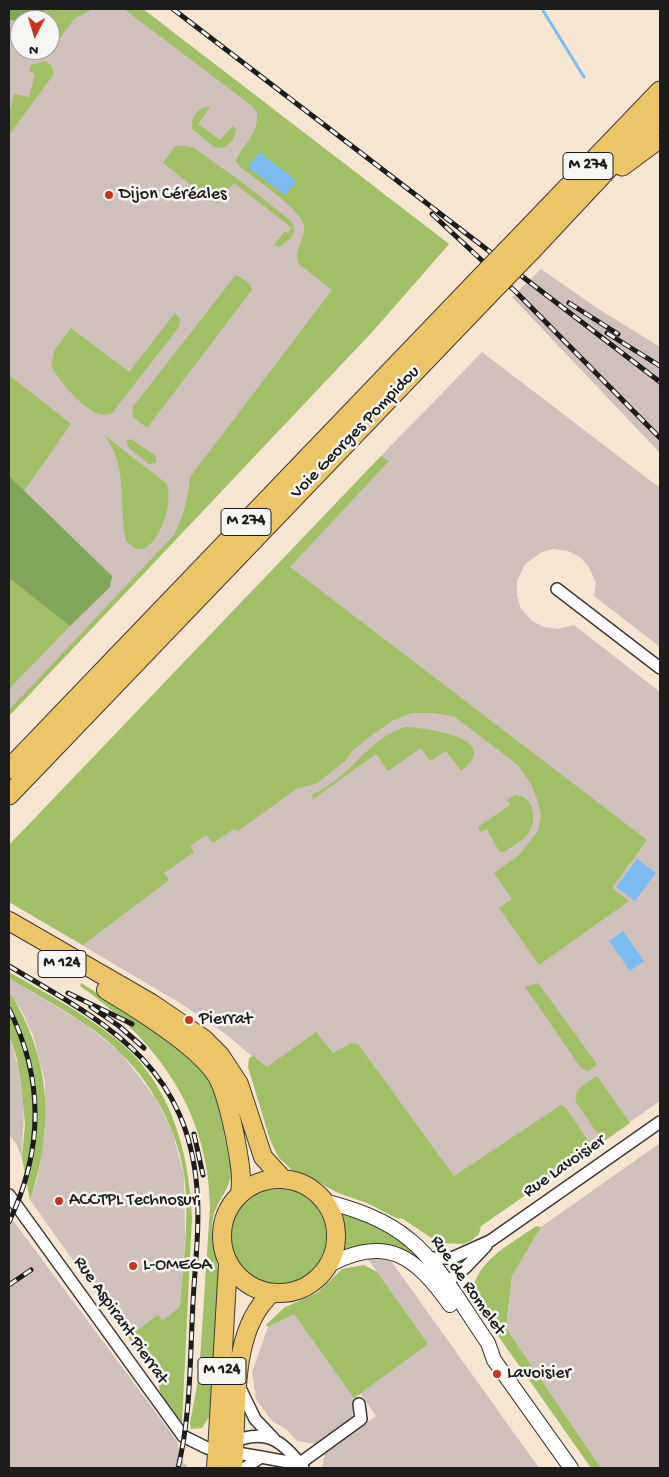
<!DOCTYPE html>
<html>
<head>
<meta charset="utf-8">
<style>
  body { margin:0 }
  #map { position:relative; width:669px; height:1477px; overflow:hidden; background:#f5e5d1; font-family:"Gochi Hand",sans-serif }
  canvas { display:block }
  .frame { position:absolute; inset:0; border:10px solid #1c1c1c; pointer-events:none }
  .north { position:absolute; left:10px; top:10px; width:50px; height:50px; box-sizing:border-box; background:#f6f6f2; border:1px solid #9f9f9c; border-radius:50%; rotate:185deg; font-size:14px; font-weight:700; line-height:20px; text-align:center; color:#1c1c1c }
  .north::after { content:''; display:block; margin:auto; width:18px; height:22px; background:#c8321e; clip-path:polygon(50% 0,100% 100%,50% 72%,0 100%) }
</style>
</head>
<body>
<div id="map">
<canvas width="669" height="1477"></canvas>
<div class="frame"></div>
<div class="north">N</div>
</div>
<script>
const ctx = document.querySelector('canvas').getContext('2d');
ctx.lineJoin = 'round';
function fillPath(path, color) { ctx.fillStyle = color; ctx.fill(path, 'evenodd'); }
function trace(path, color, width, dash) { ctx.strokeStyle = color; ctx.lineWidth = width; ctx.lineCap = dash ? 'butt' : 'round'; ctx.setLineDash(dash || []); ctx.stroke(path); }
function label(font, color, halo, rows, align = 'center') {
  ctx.font = font + ' "Gochi Hand",sans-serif'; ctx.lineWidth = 5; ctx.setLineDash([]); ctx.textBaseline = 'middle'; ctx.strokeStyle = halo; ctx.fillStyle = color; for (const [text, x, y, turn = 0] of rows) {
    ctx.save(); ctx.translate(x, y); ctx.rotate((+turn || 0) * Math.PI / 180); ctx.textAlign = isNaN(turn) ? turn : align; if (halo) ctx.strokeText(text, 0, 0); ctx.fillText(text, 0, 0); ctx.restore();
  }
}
fillPath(new Path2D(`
  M9,9H143L449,244L373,331L9,716ZM20,20H50V50H20Z
  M541,269L597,308L660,347V453L512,297Z
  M482,352L660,488V647L594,596L596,583L589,567L580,557L568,551L553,549L542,552L525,564L517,581V596L521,609L532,621L544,627L558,629L574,625L660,692V1101L475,1230L304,1101L227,1035L180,1003L9,902V883L277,580L388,462L381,456Z
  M9,978L85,1024L121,1053L156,1099L172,1131L184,1175L185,1238L180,1307L159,1381L30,1200L37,1180L45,1132V1081L33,1035L23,1013L9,991Z
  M9,1035L18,1066L24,1104L22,1158L17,1145L9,1135Z
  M660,1143V1468H601L506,1328L512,1276L541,1227Z
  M9,1215L177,1441L180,1457L188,1468H9Z
  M336,1218L361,1219L539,1468H322L325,1453L376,1416L361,1394L354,1398L352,1420L317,1444L297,1441L286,1429L272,1421L256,1399L252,1372L268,1327L377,1272L345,1225Z`), '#d0c0bc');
fillPath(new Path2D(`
  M44,9H93L74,19L58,41L50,47V20H22L42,15Z
  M124,9H143L449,244L373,331L9,716V710L174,535C184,515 188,499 190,477L332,290L299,264C293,249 305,241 304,227C304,211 254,178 240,167L236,161C243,143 259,134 257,113L251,105Z
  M46,61L51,65L54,74L9,135V114L14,94L29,97L35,74L29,71L31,65Z
  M206,107H210L198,124L220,140L233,126L236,129C235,141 226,151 214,147L192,129C190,119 197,109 206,107Z
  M175,146H186L194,148L247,186L292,222L294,232L291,238L279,247L262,239L274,245L285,231L288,233L292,228L234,183L217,204L208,197L210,194L204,189L201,193L163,163Z
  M235,276H238L249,283L252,290L147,428L133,417L132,408Z
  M175,313L180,319L179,327L112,413C92,423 61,383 51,366L54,351L71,328L129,372Z
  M9,375L71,424L24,491L9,476Z
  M104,435L166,483C175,500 159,553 136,549L126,541C118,505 129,466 104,435Z
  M131,439L156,456V463L149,464L128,447L126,441Z
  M381,456L389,461L290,567L647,840L612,888L629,901L539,965L499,908L512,899L494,873L518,856L538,831L541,814L537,799L531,784L518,765L455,717L435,713H412L392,721L368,738L353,750L345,761L317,783L296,789L238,831L234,829L213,843L206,835L190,846L194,852L164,873L169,880L83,945L9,902V845Z
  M9,578L70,626L9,689Z
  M405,727C426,728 505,738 461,771L446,751L430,761L421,748L388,771L376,754L312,800L313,794C351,778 364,741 405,727Z
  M515,795C535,796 538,821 527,835C521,842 511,847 504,852L499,851L487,829L481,832L478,827L510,805L507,800Z
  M9,972C44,992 80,1011 112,1036C169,1078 189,1149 192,1217L182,1423C170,1412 158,1397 159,1381L128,1337L158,1315L162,1321L180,1307C183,1264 190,1217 184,1174C176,1123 145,1071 105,1039C76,1015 41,998 9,978Z
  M81,983C102,996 199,1055 206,1072C220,1101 224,1137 231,1169C232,1189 216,1200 213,1219C209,1241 218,1257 219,1277L209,1417L202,1428L191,1429L190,1423L199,1375L210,1207C209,1111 156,1039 80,986Z
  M538,983L597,1064L588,1071L581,1068L525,987Z
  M9,991C51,1058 55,1125 30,1200L22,1158L25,1124L22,1091L17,1059L9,1035Z
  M316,1032L333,1053L351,1043L358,1044L454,1176L561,1105L566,1108L593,1148L481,1226L479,1234L472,1240L463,1244L439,1243L403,1219L396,1218L367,1203L338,1193L304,1174L292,1170L279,1158L270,1140L248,1067L249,1058L253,1056L267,1067Z
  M597,1076L630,1123L603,1142L576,1102C574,1088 586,1083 597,1076Z
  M230 1236a48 48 0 1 1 96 0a48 48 0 1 1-96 0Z
  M338,1212C373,1220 400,1238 426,1262C396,1247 375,1240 341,1251L342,1224Z
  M536,1226L541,1227L512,1276L506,1328L601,1468H591L473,1300C469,1264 511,1244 536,1226Z
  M364,1265L377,1272L428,1344L354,1398L294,1314L268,1327L266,1325L285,1307L317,1293L342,1269Z`), '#a1bf67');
fillPath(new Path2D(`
  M9,9H44L42,15L20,21L9,20Z
  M9,476L112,576L110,587L70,626L9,578Z`), '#80a65c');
fillPath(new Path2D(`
  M259,152L297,181L285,195L248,167Z
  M637,859L656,873L635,901L616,887Z
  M623,931L644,961L630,971L609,941Z`), '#7dbcf1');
trace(new Path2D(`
  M542,9L584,77`), '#7dbcf1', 3);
const minor = new Path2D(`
  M557,589L660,668
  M9,1195L183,1436L207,1448L261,1457
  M428,1258H452L490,1241L660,1122
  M440,1279L446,1283L466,1267L486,1246
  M239,1386L255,1419L274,1439
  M229,1444C264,1427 282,1439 303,1468
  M299,1464L361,1419L359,1404
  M245,1468L261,1457L299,1464`);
const tertiary = new Path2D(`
  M324,1201C355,1209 385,1219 410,1240C439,1263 466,1312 488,1343L494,1360L571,1468
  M329,1265C387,1234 416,1257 450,1305`);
const primary = new Path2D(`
  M9,921L151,1003L204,1039L220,1055L239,1084L263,1157L283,1179
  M106,990C136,1008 204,1049 219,1080C227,1097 231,1118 235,1136C238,1155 243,1173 240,1193
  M222 1236a57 57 0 1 1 114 0a57 57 0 1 1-114 0Z
  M216,1468L228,1264
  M233,1468C238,1414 228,1331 272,1293`);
const trunk = new Path2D(`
  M622,166L660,138
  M517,240L660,91
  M531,251L660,113
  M9,769L483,275
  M9,795L497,286`);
trace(minor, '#3d3a37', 14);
trace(tertiary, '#3d3a37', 16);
trace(primary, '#3d3a37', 20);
trace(trunk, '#3d3a37', 21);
trace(minor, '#fff', 11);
trace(tertiary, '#fff', 14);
trace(primary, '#edc569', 18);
trace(trunk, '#edc569', 19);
const rail = new Path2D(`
  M173,9L660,382
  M432,214L518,294L660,438
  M569,303L618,334
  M607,333L660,366
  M9,966C105,1023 187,1063 197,1189C200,1226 195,1265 193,1302C190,1357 191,1415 178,1468
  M68,993L132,1024
  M91,1007L119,1026L144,1048
  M9,1009C45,1081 43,1151 9,1222
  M194,1134L203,1175
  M9,1285L31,1270`);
trace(rail, '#1c1c1c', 5);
trace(rail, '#f6f6f2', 3, [9]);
const trunkBridge = new Path2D(`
  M483,275L517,240
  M497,286L531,251`);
trace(trunkBridge, '#3d3a37', 21, []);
trace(trunkBridge, '#edc569', 19);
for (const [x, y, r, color] of [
  [109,195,5,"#c8321e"],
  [189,1020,5,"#c8321e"],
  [59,1201,5,"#c8321e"],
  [133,1266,5,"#c8321e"],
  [497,1374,5,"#c8321e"]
]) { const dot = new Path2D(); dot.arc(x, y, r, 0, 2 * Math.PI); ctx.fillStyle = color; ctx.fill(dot); trace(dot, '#f6f6f2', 2); }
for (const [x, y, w] of [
  [588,166,50],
  [246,522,50],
  [62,964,48],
  [222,1371,48]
]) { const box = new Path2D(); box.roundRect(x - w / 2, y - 13.5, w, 27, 4); ctx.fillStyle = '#f6f6f2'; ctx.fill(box); trace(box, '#1c1c1c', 1); }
label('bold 16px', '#1c1c1c', null, [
  ["M 274",588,166],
  ["M 274",246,522],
  ["M 124",62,964],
  ["M 124",222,1371]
]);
label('18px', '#1c1c1c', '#f6f6f2', [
  ["Dijon Céréales",119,195],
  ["Pierrat",199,1020],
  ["ACCTPL Technosur",69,1201],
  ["L-OMEGA",143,1266],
  ["Lavoisier",507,1374]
], 'left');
label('18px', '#1c1c1c', '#f6f6f2', [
  ["Voie Georges Pompidou",356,433,-46],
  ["Rue Lavoisier",565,1167,-35],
  ["Rue de Romelet",467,1286,55],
  ["Rue Aspirant Pierrat",120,1321,55]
]);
</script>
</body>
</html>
